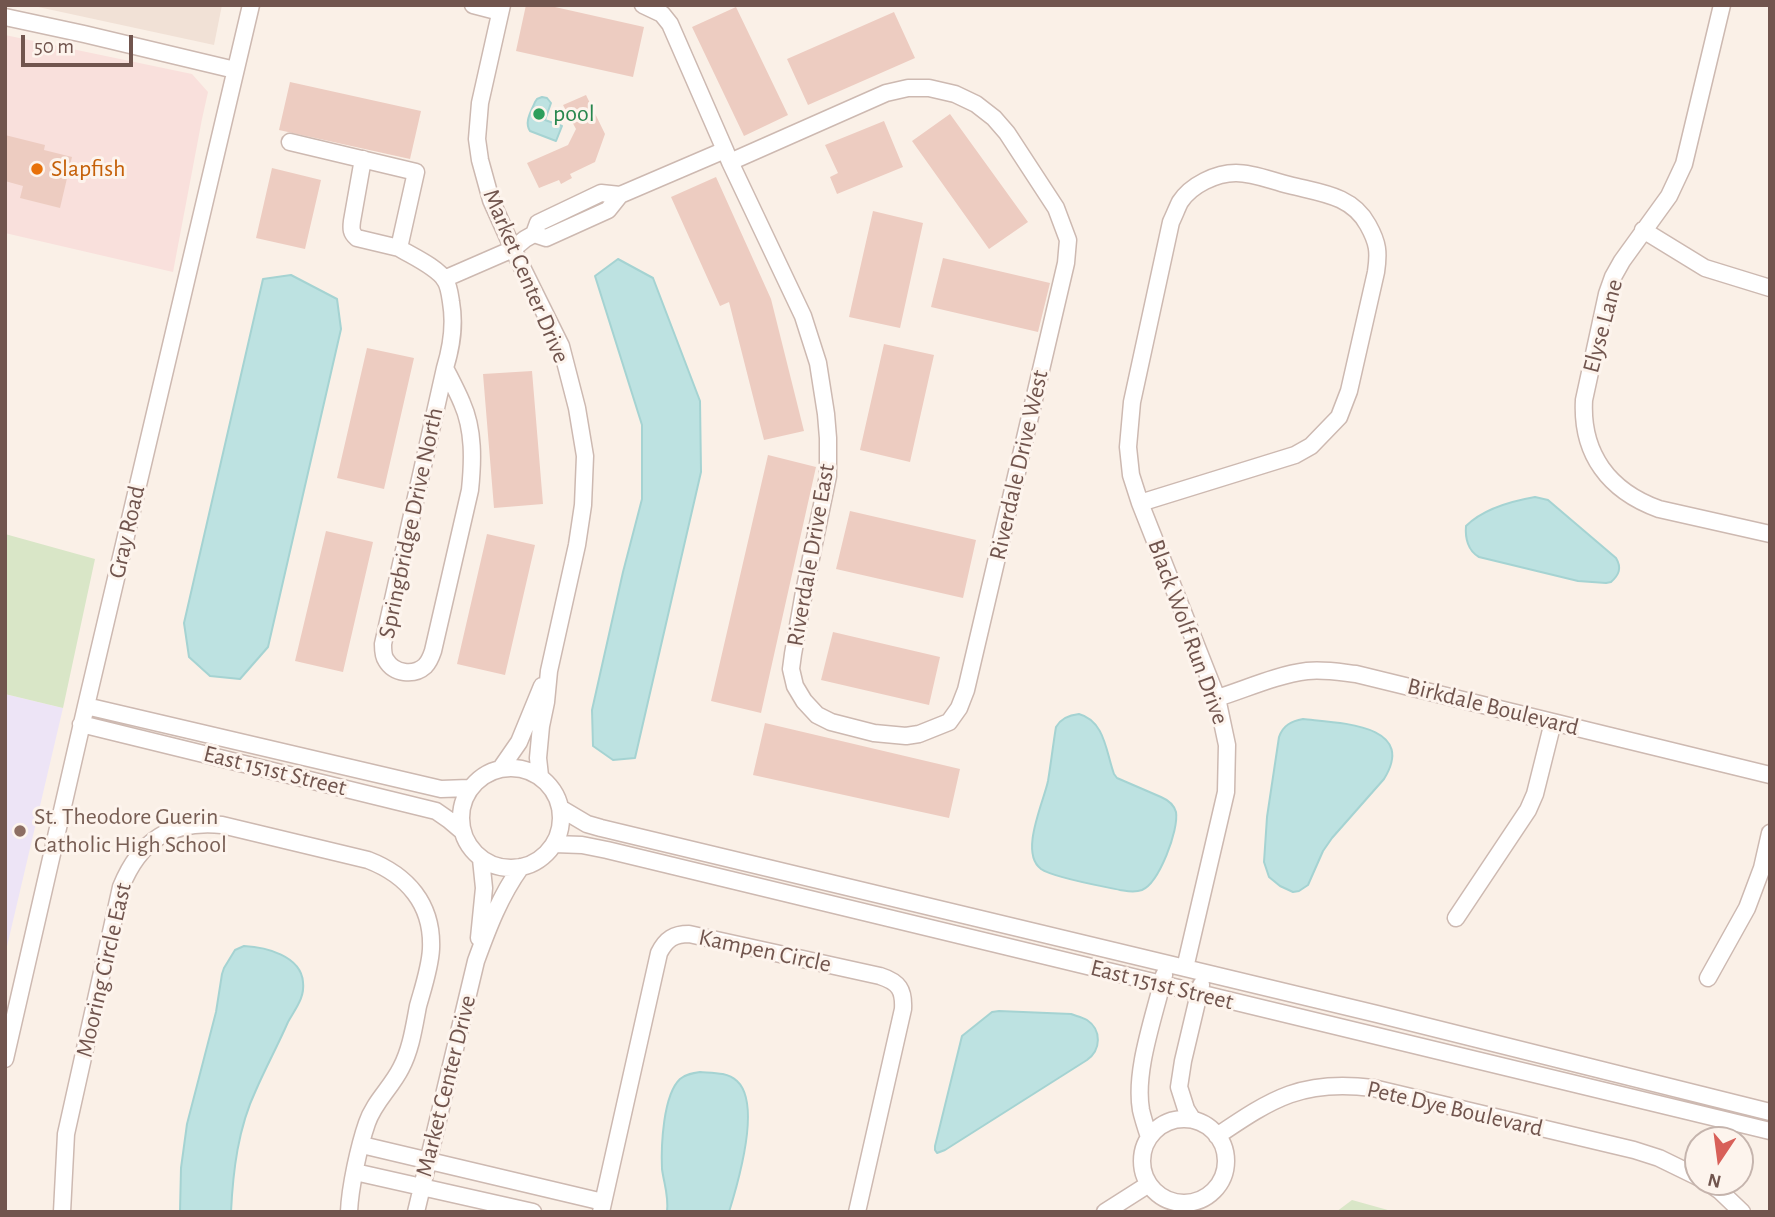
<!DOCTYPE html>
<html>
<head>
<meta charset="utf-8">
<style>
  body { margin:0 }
  #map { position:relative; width:1775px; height:1217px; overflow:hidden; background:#faf0e7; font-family:"Alegreya Sans",sans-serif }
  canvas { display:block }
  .frame { position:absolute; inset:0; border:7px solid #71554e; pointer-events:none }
  .north { position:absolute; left:1684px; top:1126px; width:70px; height:70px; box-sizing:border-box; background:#fdf4ed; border:2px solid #c5b4ad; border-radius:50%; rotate:193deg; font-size:19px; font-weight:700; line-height:28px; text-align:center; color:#71554e }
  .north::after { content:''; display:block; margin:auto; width:24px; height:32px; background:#d86059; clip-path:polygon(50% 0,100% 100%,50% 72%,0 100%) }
  .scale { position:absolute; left:21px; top:35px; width:112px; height:32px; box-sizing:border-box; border:4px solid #71554e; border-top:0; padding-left:9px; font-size:21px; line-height:24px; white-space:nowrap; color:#71554e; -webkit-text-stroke:5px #fdf4ed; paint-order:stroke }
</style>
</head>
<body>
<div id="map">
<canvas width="1775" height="1217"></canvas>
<div class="frame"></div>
<div class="north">N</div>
<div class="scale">50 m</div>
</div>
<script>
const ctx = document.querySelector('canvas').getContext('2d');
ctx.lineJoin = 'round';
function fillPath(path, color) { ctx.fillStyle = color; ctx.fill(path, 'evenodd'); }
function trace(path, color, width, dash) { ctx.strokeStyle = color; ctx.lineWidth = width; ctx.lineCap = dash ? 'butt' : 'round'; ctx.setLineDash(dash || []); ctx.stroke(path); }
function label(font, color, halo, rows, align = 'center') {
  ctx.font = font + ' "Alegreya Sans",sans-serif'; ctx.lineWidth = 6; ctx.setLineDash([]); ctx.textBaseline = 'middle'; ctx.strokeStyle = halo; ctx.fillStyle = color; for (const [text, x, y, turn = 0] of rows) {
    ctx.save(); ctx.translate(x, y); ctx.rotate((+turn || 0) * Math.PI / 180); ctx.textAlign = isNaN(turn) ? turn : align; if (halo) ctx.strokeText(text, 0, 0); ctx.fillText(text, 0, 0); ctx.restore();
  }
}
fillPath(new Path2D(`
  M29,5H222L214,45Z`), '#f1e1d6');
fillPath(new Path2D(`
  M5,35L192,74L208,92L202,119L173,272L5,233Z`), '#f9e0dc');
fillPath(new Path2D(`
  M5,694L63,708L5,955Z`), '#ede4f6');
fillPath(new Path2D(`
  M5,534L95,559L63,708L5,694Z
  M1352,1200L1395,1212H1336Z`), '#d9e6c7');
const water = new Path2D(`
  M542,97L547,98L551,103L545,120L562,126L556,141L530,131C524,122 531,112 535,102L537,99Z
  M618,259L653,278L700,401L701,472L635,758L613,760L593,746L592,710L623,572L642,499V425L595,276Z
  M291,275L337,299L341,329L268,647L240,679L210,676L189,657L184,623L263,279Z
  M1535,497L1548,500L1555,506L1616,558C1622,568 1619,575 1611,582L1606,583L1578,581L1479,557C1468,551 1465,538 1466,526C1483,509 1512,501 1535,497Z
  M1079,714C1105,721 1106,752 1114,774L1117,778L1161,797C1168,800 1174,805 1176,812C1179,830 1159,883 1142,890C1134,893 1127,891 1120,890C1102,886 1054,878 1041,869C1019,853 1044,801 1048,781C1051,763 1053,745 1056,727C1061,718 1069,715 1079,714Z
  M1303,719C1339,723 1418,724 1384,779L1332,838L1323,851L1308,885L1299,891L1293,892L1280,886L1269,877L1264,862L1267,817L1279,737C1283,725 1292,721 1303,719Z
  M244,946C266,947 301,956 303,982C305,998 295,1009 288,1022C278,1045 266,1067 256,1090C238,1128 233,1171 231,1212H180L181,1168L187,1124L216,1012L222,974L224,968L235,950Z
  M999,1011L1071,1014C1076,1016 1082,1017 1087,1020C1102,1030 1101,1050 1087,1060L945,1150L937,1153L935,1150V1146L962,1036L992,1012Z
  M700,1072C713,1073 727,1072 737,1081C762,1104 738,1183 729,1212H667C669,1196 664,1184 662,1169C661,1146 663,1095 680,1079C686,1074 693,1073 700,1072Z`);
fillPath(water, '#bde2e1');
trace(water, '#a5d3d2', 2);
fillPath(new Path2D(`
  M526,5H546L644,27L633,77L516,51Z
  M736,7L788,115L744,136L692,27Z
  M894,12L915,58L808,105L787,59Z
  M290,82L421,111L410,159L279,130Z
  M586,95L605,134L595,162L570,174L572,178L561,184L559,180L539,188L527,163L568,145L576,129L563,105Z
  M950,114L1028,222L989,249L912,141Z
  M884,121L903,167L837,194L830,177L838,173L825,145Z
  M5,135L45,145L44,150L72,157L60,208L20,198L23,186L5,181Z
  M272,168L321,180L305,249L256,238Z
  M716,177L771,299L804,431L764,440L729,302L720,306L671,197Z
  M873,211L923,223L900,328L849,317Z
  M943,258L1050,283L1038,332L931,307Z
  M884,344L934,355L910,462L860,450Z
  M367,348L414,358L384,489L337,478Z
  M532,371L543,504L494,508L483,374Z
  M768,455L816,467L761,713L711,701Z
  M850,511L976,540L963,598L836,569Z
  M326,531L373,542L343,672L295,661Z
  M487,534L535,545L505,675L457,664Z
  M833,632L940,657L929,705L821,680Z
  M765,723L960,769L949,818L753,775Z`), '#edccc1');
const minor = new Path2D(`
  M473,5L500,12
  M502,5L480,103L477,139L480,160L491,200L513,249L561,346L577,408L585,456L583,505L577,545L549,671L546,702L541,726L538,758L540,776
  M643,5L662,14L670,24L725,150L730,162L803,316L818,363L826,414L828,438V476L804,592L793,654L791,669L795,686L804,701L817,715L831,722L874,733L906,736L919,734L949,722L959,708L966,690L1066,263L1068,240L1056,208L1007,133L994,118L976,104L955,94L929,88H908L886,93L730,162
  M1722,5L1684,164L1669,196L1622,261L1613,277L1607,294L1584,400C1581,454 1609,491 1659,509L1770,534
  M5,17L84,34L235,70
  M290,142L416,172L399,248C412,256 437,267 445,280C449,286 450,295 451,302C455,325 452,345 445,368L383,644C383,649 383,656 386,660C394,674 414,676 425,666C429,662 431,657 433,651L470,490C473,461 474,430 462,403C457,391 451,380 445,368
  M363,159L352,221C351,229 351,233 357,238L399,248
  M1643,230L1705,268L1770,288
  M534,234L546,238L608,210L620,195
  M444,279L513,249L525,239L534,234L538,223L601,193L620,195L725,150
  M1140,503L1295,455L1311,446L1339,417L1349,391L1376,272C1379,252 1378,243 1368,225C1352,195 1320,193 1289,185C1272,181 1254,173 1236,173C1216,173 1191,185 1180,202C1177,208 1174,216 1171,222L1132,402L1128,447L1131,475L1140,503L1217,698L1227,745L1226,792L1185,968
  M1217,698C1246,689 1276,675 1307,671C1323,669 1339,672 1356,674L1770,775
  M86,706L441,789L469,788
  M81,724L436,811L449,820L462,831
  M461 818a50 50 0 1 1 100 0a50 50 0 1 1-100 0Z
  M501,768L519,742L542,686
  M560,808L587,824L601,828L1377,1014L1770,1112
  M554,844L582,845L607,850L1770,1131
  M1456,918L1528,810L1535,794L1553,722
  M479,938L484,888L481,859
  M1708,978L1747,908L1762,868L1770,833
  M5,1059L86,706L251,5
  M1142 1161a42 42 0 1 1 84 0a42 42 0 1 1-84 0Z
  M1193,1120L1186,1109L1179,1087L1183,1061L1201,985
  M1217,1136C1273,1098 1303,1079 1373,1088L1634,1150L1659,1158L1698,1177
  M1149,1137C1146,1128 1143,1119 1141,1110C1134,1070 1155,1015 1164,975
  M362,1145L603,1202
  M355,1172L533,1212
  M1707,1182L1720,1191L1742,1212
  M62,1212L66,1134L121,887C140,840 171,820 222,825L368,860C407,875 433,904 431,949C430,968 423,988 418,1006C414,1027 411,1049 401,1068C391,1088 374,1102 367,1123C359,1146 350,1187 349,1212
  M416,1212L476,961C488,928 500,896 521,867
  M601,1212L659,953C666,939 674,934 689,934L880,976C899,982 904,990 903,1009L857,1212
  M1105,1212L1149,1184`);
trace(minor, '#cdb9b1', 19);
trace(minor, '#fff', 16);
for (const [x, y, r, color] of [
  [539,114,7,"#2e9e5b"],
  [37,169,7,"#e8710a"],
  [20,831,7,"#8d6e63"]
]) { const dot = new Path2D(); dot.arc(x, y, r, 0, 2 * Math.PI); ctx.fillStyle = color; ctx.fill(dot); trace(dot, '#fdf4ed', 2.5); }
label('24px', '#27864d', '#fdf4ed', [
  ["pool",553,114]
], 'left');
label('24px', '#c56008', '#fdf4ed', [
  ["Slapfish",51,169]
], 'left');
label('24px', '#71554e', '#fdf4ed', [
  ["Market Center Drive",526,276,67],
  ["Elyse Lane",1603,326,-75],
  ["Riverdale Drive West",1019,465,-77],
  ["Springbridge Drive North",411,523,-78],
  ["Gray Road",127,532,-77],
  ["Riverdale Drive East",811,555,-80],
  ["Black Wolf Run Drive",1188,632,70],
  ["Birkdale Boulevard",1493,707,14],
  ["East 151st Street",275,771,14],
  ["Kampen Circle",765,951,12],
  ["Mooring Circle East",104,970,-77],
  ["East 151st Street",1162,985,14],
  ["Market Center Drive",446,1086,-76],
  ["Pete Dye Boulevard",1455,1109,13]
]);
label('24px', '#785e54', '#fdf4ed', [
  ["St. Theodore Guerin",34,817],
  ["Catholic High School",34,845]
], 'left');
</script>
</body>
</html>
